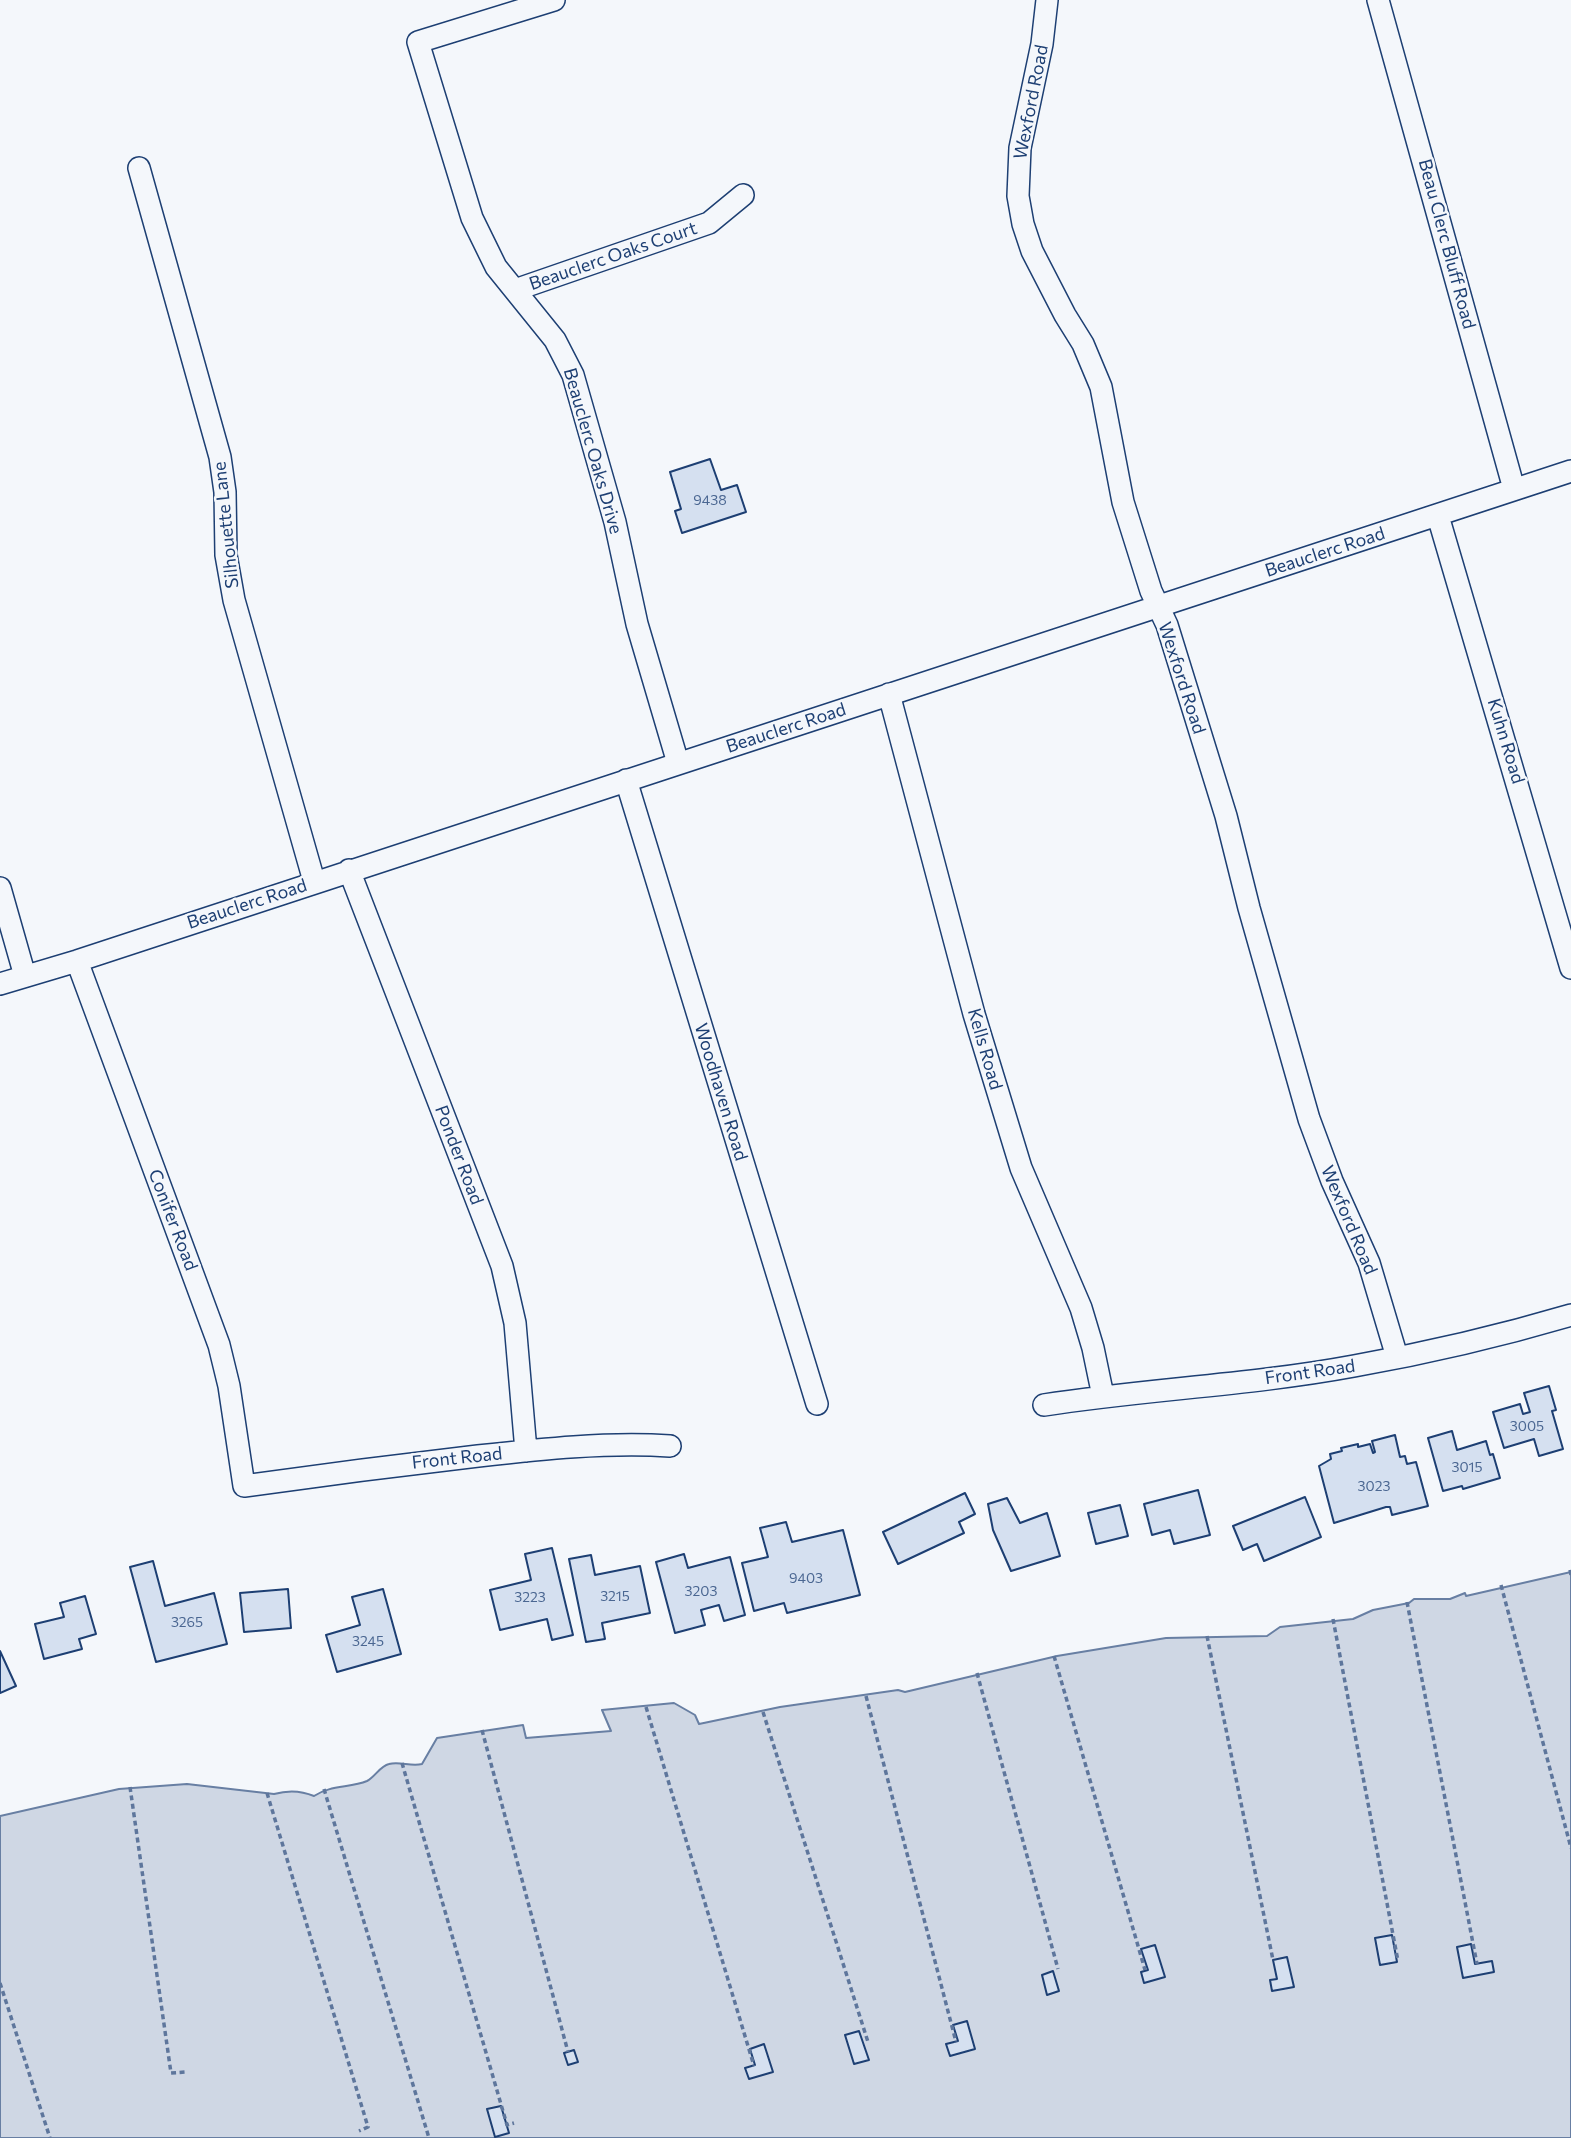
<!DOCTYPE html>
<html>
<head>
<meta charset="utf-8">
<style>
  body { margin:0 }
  canvas { display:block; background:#f4f7fb }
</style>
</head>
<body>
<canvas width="1571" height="2138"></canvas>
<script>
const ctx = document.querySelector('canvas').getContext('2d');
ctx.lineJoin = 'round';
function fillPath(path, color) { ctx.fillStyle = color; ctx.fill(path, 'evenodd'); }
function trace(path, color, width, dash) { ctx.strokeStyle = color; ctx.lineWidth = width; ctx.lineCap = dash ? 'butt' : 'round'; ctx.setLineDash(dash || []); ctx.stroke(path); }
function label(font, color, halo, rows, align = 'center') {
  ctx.font = font + ' Commissioner,sans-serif'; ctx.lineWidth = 5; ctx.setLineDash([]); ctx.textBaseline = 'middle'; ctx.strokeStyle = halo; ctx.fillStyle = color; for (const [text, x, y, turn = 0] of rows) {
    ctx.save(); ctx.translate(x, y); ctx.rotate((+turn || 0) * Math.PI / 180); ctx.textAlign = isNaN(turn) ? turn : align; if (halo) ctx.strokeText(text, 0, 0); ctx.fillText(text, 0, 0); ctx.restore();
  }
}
const water = new Path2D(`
  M1571,1572V2138H0V1816L119,1789L187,1784L274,1794C288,1790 300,1790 314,1796C330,1785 350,1788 367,1781C375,1777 380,1766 389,1764C400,1761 411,1767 422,1764L437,1738L523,1725L526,1738L611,1731L602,1710L674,1703L695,1715L699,1724L780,1707L898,1690L905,1692L1057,1656L1166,1638L1267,1636L1280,1627L1353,1619L1373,1610L1409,1603L1414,1599H1450L1465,1593L1466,1596Z`);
fillPath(water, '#cfd7e4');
trace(water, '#687fa3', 2);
const building = new Path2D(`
  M710,459L721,490L737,485L746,512L682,533L675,511L681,509L670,472Z
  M1549,1386L1556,1410L1552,1411L1563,1449L1539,1456L1534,1439L1504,1448L1493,1412L1520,1404L1523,1414L1530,1412L1524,1393Z
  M1452,1431L1457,1450L1486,1441L1490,1455L1493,1454L1500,1478L1463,1489L1462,1486L1443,1491L1428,1438Z
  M1395,1435L1400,1457L1405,1456L1407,1464L1416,1462L1428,1506L1392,1515L1390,1507H1386L1334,1523L1319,1466L1331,1459L1330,1454L1342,1451L1341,1448L1358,1444V1447L1370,1444L1373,1453L1375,1452L1372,1441Z
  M1198,1490L1210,1535L1174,1544L1170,1530L1152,1535L1144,1504Z
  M965,1493L975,1514L959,1522L964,1533L898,1564L883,1532Z
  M1305,1497L1321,1537L1264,1561L1257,1544L1243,1550L1233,1526Z
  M1007,1498L1020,1523L1047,1513L1060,1556L1011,1571L993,1530L988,1504Z
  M1120,1505L1128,1536L1096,1544L1088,1513Z
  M786,1522L792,1542L843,1530L860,1595L787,1613L784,1603L754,1611L742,1563L768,1557L760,1528Z
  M552,1548L573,1635L552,1640L547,1619L500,1630L490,1590L531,1580L525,1554Z
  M684,1554L688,1568L730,1557L745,1615L724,1621L719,1605L701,1610L705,1625L675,1633L656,1562Z
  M591,1555L595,1575L640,1566L650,1613L602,1623L605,1639L586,1642L569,1559Z
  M153,1561L165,1606L214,1593L227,1644L156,1662L130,1567Z
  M288,1589L291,1628L244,1632L240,1593Z
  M383,1589L401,1654L337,1672L326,1635L360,1625L352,1597Z
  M85,1596L96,1634L79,1639L82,1649L44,1659L35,1624L64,1617L60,1603Z
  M0,1651L16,1686L0,1693Z
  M1392,1935L1397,1962L1380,1965L1375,1938Z
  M1471,1944L1475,1964L1492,1961L1494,1972L1463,1978L1457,1947Z
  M1155,1945L1165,1977L1144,1983L1141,1972L1148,1970L1141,1949Z
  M1287,1957L1294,1987L1272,1991L1270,1980L1277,1979L1273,1960Z
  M1053,1971L1059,1991L1047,1995L1042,1975Z
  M967,2021L975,2049L950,2056L946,2044L958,2041L953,2025Z
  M859,2031L869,2060L854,2064L845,2035Z
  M764,2044L773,2072L749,2079L745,2068L755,2065L750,2049Z
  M574,2050L578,2062L568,2065L564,2053Z
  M501,2106L509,2133L495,2137L487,2109Z`);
fillPath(building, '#d5e0f0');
trace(building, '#1d3f73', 2);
const minor = new Path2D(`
  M554,0L418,42L472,218L496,267L555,340L573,375L615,522L637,624L678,763
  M1047,0L1042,44L1020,148L1018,196L1023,224L1032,251L1065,315L1083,344L1101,387L1123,502L1151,591L1167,625L1226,816L1249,908L1309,1119L1332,1181L1369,1263L1397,1357
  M1378,0L1514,489
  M139,168L220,457L225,492L226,555L234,600L314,881
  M515,290L709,223L743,195
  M1438,516L1571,968
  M889,694L974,1014L1021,1168L1081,1308L1093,1348L1103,1396
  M626,780L817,1404
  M349,870L502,1266L515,1323L526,1451
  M0,888L25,976
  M77,961L219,1345L229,1386L244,1486C322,1475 400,1465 478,1456C542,1449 606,1442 670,1446
  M0,984L77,961L1571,471
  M1044,1405C1147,1389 1252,1385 1354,1366C1427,1353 1500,1336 1571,1315`);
trace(minor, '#1d3f73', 24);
trace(new Path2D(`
  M1570,1570L1571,1575
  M1501,1585L1571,1848
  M1407,1602L1477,1964
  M1333,1619L1398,1961
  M1207,1636L1273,1960
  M1054,1656L1145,1970
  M977,1673L1058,1969
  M866,1696L956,2042
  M646,1707L754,2066
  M763,1712L868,2042
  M482,1730L568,2052
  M402,1763L507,2125L514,2123
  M130,1787L171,2073L186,2072
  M324,1789L429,2138
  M267,1793L368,2127L359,2131
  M0,1983L50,2138`), '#5e769c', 3.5, [5, 3.5]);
trace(minor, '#f4f7fb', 21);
label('14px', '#4b6792', null, [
  ["9438",710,500],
  ["3005",1527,1426],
  ["3015",1467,1467],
  ["3023",1374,1486],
  ["9403",806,1578],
  ["3203",701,1591],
  ["3215",615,1596],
  ["3223",530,1597],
  ["3265",187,1622],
  ["3245",368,1641]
]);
label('18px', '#1d3f73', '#f4f7fb', [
  ["Wexford Road",1031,102,-79],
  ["Beau Clerc Bluff Road",1447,244,75],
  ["Beauclerc Oaks Court",613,256,-19],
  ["Beauclerc Oaks Drive",593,451,74],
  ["Silhouette Lane",226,525,-96],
  ["Beauclerc Road",1325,552,-18],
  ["Wexford Road",1182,678,72],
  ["Beauclerc Road",786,728,-18],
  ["Kuhn Road",1506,741,73],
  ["Beauclerc Road",247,904,-18],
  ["Kells Road",985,1049,74],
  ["Woodhaven Road",721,1092,73],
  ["Ponder Road",459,1155,69],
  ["Conifer Road",173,1220,69],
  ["Wexford Road",1349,1220,67],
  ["Front Road",1310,1372,-8],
  ["Front Road",457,1458,-6]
]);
</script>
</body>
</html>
